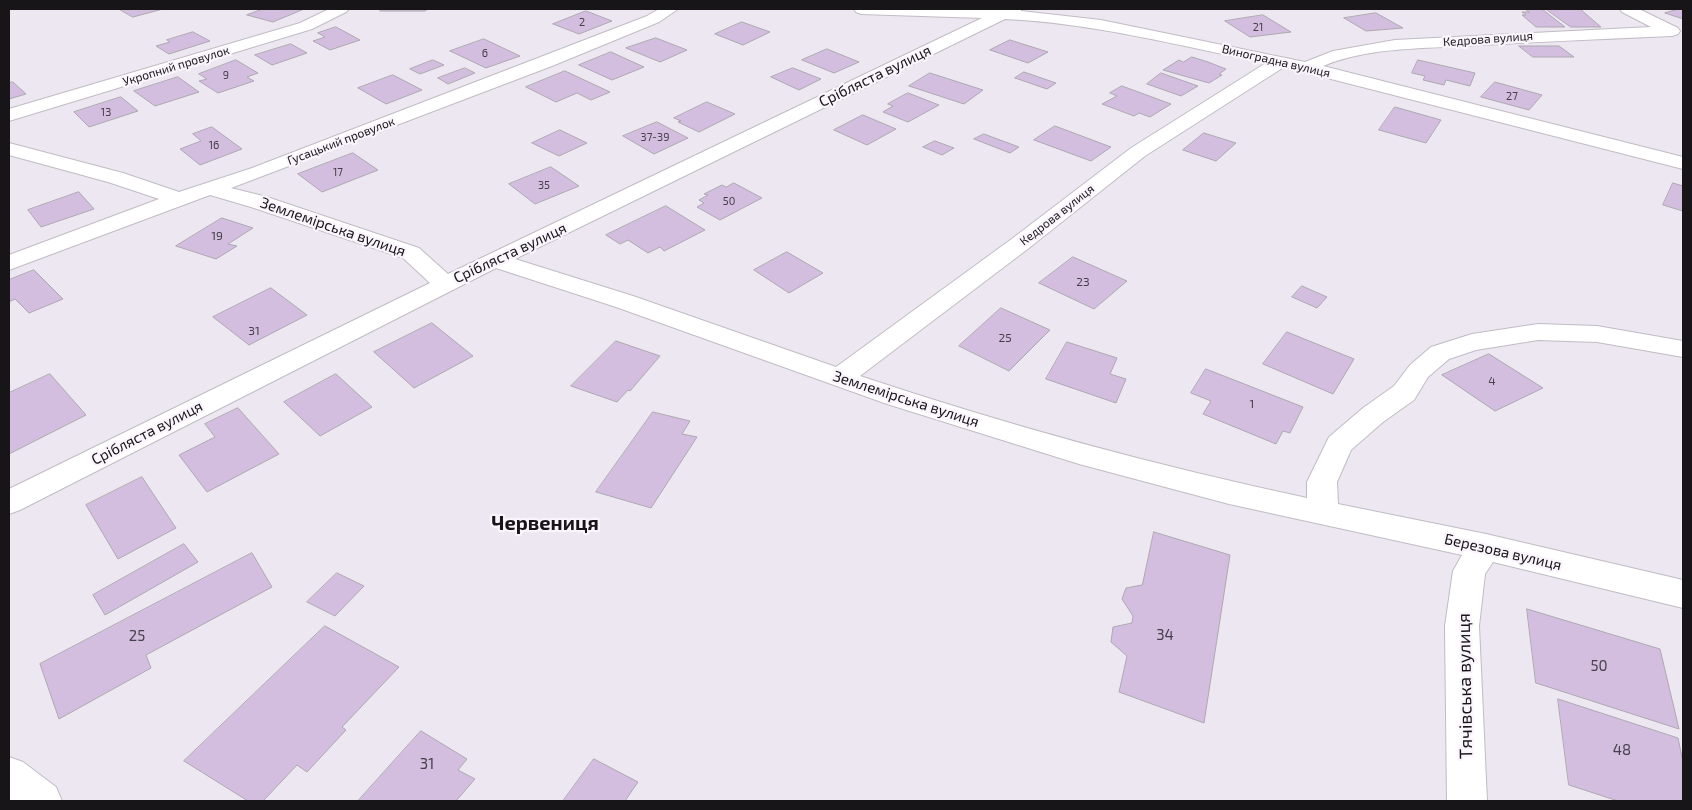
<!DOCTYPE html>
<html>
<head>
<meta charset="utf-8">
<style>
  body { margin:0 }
  #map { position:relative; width:1692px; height:810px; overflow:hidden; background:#ece7f0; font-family:"Exo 2",sans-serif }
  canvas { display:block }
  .frame { position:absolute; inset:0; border:10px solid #171518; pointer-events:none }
</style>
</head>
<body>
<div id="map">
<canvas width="1692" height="810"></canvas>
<div class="frame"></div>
</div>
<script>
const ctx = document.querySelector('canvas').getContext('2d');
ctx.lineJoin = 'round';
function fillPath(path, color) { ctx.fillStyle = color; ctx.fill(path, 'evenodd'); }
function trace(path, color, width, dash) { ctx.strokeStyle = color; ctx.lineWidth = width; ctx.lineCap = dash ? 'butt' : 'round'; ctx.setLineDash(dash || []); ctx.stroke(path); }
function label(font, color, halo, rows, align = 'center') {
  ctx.font = font + ' "Exo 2",sans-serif'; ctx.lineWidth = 4.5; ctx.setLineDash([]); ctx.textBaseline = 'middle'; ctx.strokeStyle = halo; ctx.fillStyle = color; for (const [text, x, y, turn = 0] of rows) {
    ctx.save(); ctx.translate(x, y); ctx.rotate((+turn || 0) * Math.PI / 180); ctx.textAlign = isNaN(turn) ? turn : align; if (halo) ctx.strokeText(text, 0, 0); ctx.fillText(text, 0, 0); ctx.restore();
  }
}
const building = new Path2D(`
  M119,9H163L133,17Z
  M263,9H304L273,22L247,15Z
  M382,9H428L425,11H380Z
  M1525,9H1542L1565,27H1536L1522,15H1526L1522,12H1529Z
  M1546,9H1580L1601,27H1571Z
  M1679,9H1683V19L1665,13Z
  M586,11L612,21L579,34L553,24Z
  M1376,13L1403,28L1366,31L1344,18Z
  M1263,15L1291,32L1250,37L1225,21Z
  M742,22L770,32L743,45L715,34Z
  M336,27L360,40L330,50L313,41L325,37L318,33Z
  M193,32L210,41L169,54L156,46L170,42L167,40Z
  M656,38L687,50L660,62L626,48Z
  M484,39L520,56L486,68L450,51Z
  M1010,40L1048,52L1028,63L990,50Z
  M291,44L307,53L272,65L255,55Z
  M1519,46H1559L1574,57H1533Z
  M827,49L859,62L834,73L802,60Z
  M611,52L644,67L612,80L579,65Z
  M1192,57L1208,62L1226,69L1219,74L1222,75L1209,83L1163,70L1179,60L1183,62Z
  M236,60L258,73L247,77L254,81L218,93L199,81L207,79L199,74Z
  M433,60L444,65L420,74L410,69Z
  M1418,60L1475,73L1470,86L1446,80L1444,85L1423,80L1425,76L1412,73Z
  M465,68L475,73L448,84L438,78Z
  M793,68L821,79L799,90L771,77Z
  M565,71L610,92L591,100L577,93L556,102L526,87Z
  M1024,72L1056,83L1047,89L1015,78Z
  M930,73L983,90L964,104L909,86Z
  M1161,73L1198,86L1181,96L1147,84Z
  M393,75L422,90L386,104L358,88Z
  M178,77L199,92L155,106L134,91Z
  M13,82L26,94L9,99V83Z
  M1495,82L1542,95L1529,110L1481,97Z
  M1122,86L1171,104L1150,117L1139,113L1134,116L1102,104L1117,96L1110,93Z
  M908,93L939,105L908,122L883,112L893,106L888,104Z
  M121,97L138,111L89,127L74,112Z
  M707,102L735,114L699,132L678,122L681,121L674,118Z
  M1395,107L1441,120L1426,143L1379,130Z
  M863,115L896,129L867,145L834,130Z
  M657,122L688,138L654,154L623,136Z
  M1055,126L1111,147L1091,161L1034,140Z
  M212,127L242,149L200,165L180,149L201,141L193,134Z
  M560,130L587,143L559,156L532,143Z
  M1204,133L1236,143L1216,161L1183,150Z
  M984,134L1019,147L1010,153L974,139Z
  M935,141L954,148L942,155L923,147Z
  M353,153L378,170L322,192L298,174Z
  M551,167L579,186L535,204L509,184Z
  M734,183L762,198L720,220L697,207L704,203L699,200L708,195L704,194L722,185L726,187Z
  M1673,183L1683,186V211L1663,205Z
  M79,192L94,209L41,227L28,210Z
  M666,206L705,230L664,251L660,247L648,253L628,240L620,244L606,235Z
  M222,218L253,228L228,244L237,246L216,259L176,246Z
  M787,252L823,273L789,293L754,270Z
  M1073,257L1127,281L1094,309L1039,283Z
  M34,270L63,299L29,313L15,299L9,302V280Z
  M1302,286L1327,297L1317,308L1292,297Z
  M271,288L307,315L249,345L213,317Z
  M1001,308L1050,330L1009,371L959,346Z
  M432,323L473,356L414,388L374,352Z
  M1287,332L1354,359L1333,394L1263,364Z
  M616,341L660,356L630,391L628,390L617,402L571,386Z
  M1067,342L1117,358L1110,374L1126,379L1116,403L1046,379Z
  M1489,354L1543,388L1495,411L1442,375Z
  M1206,369L1303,407L1290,433L1283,431L1276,444L1203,414L1211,401L1191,393Z
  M50,374L86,415L9,454V393Z
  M336,374L372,407L320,436L284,402Z
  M238,408L279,454L207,492L179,455L215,437L205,424Z
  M653,412L690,421L682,434L697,437L651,508L596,492Z
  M142,477L176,528L118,559L86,505Z
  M1154,532L1230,555L1204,723L1119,692L1127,656L1111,642L1113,627L1132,623L1133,616L1122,599L1126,588L1142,585Z
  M184,544L198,562L105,615L93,595Z
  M252,553L272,587L146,655L151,668L59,719L40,664Z
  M337,573L364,586L335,616L307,602Z
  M1527,609L1660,649L1679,729L1536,683Z
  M325,626L399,667L342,727L346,730L307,772L297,765L263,801H248L184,761Z
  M1558,699L1678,738L1683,762V801H1618L1569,785Z
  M421,731L467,759L458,770L475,779L456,801H358Z
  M594,759L638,782L625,801H563Z`);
fillPath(building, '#d3bedf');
trace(building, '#ada8b0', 1);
const minor = new Path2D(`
  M329,9H349L346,12L312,29L9,121V109L300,23Z
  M659,9H678L659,22L552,66L231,188L267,197L419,248L448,274L982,18L861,14L856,12L854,9H1021V11L1101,20L1305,62L1333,51L1395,40L1651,27L1622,12L1620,9H1639L1678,28L1680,31L1678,34L1672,36C1602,39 1532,42 1462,46C1416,49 1366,48 1323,66L1683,157V169L1284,67L1145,156L1029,248L860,376C1007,425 1156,466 1307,498V482L1329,437L1363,408L1394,386L1410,365L1431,347L1472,334L1538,324L1597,326L1683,341V357L1597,342L1538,340L1476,350L1449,359L1428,377L1414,400L1383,422L1351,450L1337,482L1338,504L1486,534L1683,580V608L1493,562L1485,574L1479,626L1487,801H1447L1445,626L1453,571L1462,555L1229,504L1079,464L887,404L616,307L496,268L20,510L9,514V489L430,283L403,258L251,207L210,195L9,270V255L159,199L108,182L9,155V143L123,173L179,192L252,168L647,16ZM1005,19C1093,23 1180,46 1266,63L1131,148L1013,238L836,367L633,296L515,259Z`);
const tertiary = new Path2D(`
  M9,757L23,762L56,787L62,801L9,800Z`);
trace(minor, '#c1bcc4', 2);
trace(tertiary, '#c1bcc4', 2);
fillPath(minor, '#fff');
fillPath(tertiary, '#fff');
label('11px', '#463f4a', null, [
  ["2",582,22],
  ["21",1258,27],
  ["6",485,53],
  ["9",226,75],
  ["27",1512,96],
  ["13",106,112],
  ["37-39",655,137],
  ["16",214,145],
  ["17",338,172],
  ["35",544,185],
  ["50",729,201]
]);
label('12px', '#171518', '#faf4fd', [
  ["Кедрова вулиця",1488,39,-4],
  ["Виноградна вулиця",1276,61,13],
  ["Укропний провулок",176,66,-17],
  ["Гусацький провулок",341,141,-21],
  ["Кедрова вулиця",1057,215,-38]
]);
label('12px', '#463f4a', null, [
  ["19",217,236],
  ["23",1083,282],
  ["31",254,331],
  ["25",1005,338],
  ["4",1492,381],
  ["1",1252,404]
]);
label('15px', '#171518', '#faf4fd', [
  ["Срібляста вулиця",875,76,-26],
  ["Землемірська вулиця",333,227,19],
  ["Срібляста вулиця",510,253,-25],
  ["Землемірська вулиця",906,399,18],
  ["Срібляста вулиця",147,433,-27],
  ["Березова вулиця",1503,552,13]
]);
label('15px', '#463f4a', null, [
  ["34",1165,635],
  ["25",137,636],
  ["50",1599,666],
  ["48",1622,750],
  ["31",427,764]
]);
label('18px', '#171518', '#faf4fd', [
  ["Тячівська вулиця",1465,686,-91]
]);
label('bold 20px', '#171518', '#faf4fd', [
  ["Червениця",545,523]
]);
</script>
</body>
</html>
